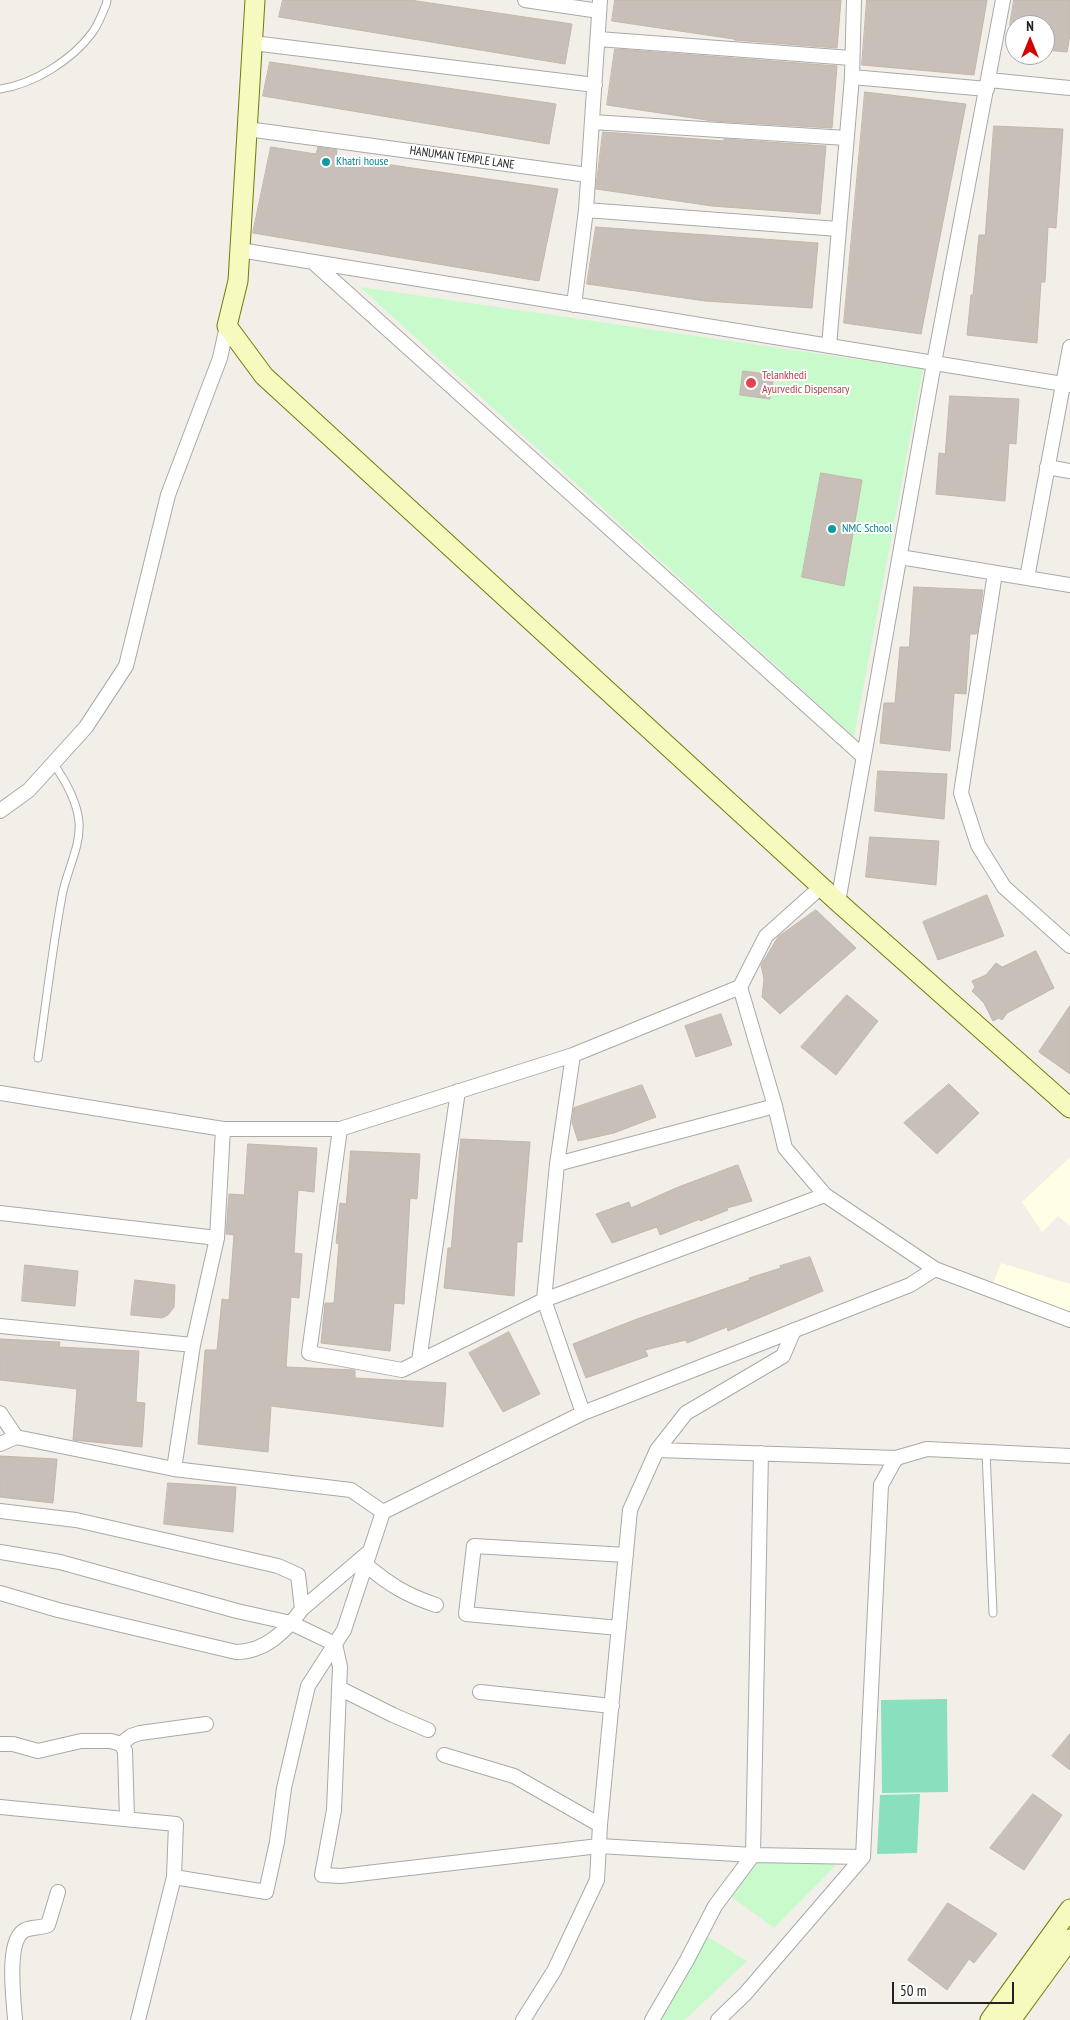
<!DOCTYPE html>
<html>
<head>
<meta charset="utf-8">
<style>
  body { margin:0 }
  #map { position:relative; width:1070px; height:2020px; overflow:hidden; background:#f2efe9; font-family:"PT Sans Narrow",sans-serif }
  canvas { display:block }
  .north { position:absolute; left:1005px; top:15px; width:50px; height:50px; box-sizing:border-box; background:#fff; border:1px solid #a7a7a7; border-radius:50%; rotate:0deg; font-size:14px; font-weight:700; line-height:20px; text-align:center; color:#222 }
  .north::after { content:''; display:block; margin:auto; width:18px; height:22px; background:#d40000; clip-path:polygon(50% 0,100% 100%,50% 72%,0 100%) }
  .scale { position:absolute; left:892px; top:1982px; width:122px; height:22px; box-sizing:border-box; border:2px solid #222; border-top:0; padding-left:6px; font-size:15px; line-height:18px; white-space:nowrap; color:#222; -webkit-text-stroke:4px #fff; paint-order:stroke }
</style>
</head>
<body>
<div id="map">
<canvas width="1070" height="2020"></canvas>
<div class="north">N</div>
<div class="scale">50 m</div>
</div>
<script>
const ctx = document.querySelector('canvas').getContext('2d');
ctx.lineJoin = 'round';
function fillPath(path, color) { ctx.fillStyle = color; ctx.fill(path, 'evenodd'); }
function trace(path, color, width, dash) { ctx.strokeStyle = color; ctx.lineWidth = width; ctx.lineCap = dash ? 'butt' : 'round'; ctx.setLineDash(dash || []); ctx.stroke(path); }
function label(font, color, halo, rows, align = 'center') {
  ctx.font = font + ' "PT Sans Narrow",sans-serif'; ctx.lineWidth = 4; ctx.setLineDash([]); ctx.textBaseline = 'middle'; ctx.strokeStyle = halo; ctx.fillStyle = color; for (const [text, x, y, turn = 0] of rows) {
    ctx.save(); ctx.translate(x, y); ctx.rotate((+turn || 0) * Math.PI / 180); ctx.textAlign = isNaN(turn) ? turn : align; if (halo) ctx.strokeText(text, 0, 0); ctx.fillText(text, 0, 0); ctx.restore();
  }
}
fillPath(new Path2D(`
  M1070,1157V1226L1058,1216L1042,1232L1022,1202Z
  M1001,1263L1070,1284V1321L988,1296Z`), '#ffffe5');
fillPath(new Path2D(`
  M360,287L923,369L854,737Z
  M755,1860H795L836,1865L774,1928L729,1895Z
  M708,1937L747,1961L685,2020H658Z`), '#c8facc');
fillPath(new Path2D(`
  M947,1699L948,1792L882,1793L881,1700Z
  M920,1794L917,1853L877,1854L880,1795Z`), '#88e0be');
const building = new Path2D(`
  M283,0H410L572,24L565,64L279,17Z
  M615,0H841L837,48L734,40V39L612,21Z
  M867,0H987L974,75L862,65Z
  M1014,0H1070V35L1067,52L1045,50V25H1010Z
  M615,49L837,66L832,128L713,121L607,105Z
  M270,62L556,104L549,144L263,96Z
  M865,92L966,104L921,334L844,323Z
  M994,126L1063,129L1056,228L1048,227L1045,282H1041L1037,343L967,335L971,295H973L979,235H985Z
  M603,132L724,141V139L826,146L820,214L712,206L596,189Z
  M271,147L316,154L318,147L337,150L336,157L558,189L539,281L253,233Z
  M596,227L818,243L812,308L705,301L587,284Z
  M743,371L774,375L770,399L740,395Z
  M950,396L1019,399L1016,444L1009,443L1005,501L936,494L939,453L945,454Z
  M821,473L862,480L844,586L802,577Z
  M914,587L983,590L977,634H970L966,694L954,693L950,751L880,743L884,703H895L900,647H909Z
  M878,771L947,774L944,819L875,811Z
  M870,837L939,841L936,885L866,877Z
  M987,895L1004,936L938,960L923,922Z
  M816,910L856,948L780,1014L762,997L764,979L761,965L778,937Z
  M1036,951L1054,988L1007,1013L1002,1020L999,1018L993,1021L984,1003L972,991L975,987L972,981L986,975L996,963L1002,967Z
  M847,995L878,1021L836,1075L801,1047Z
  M1070,1006V1074L1039,1052Z
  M721,1014L732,1045L696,1057L685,1026Z
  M949,1084L979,1113L937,1154L904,1123Z
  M642,1085L656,1117L614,1133L578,1141L572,1122L574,1108Z
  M461,1139L530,1142L522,1242H517L514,1296L444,1288L448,1248H451Z
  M248,1144L317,1148L314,1192L298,1190L294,1253L302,1254L299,1298L291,1297L286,1367L355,1370V1378L446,1383L443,1427L271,1406L268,1452L198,1444L205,1350H217L222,1299L229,1300L234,1235L226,1234L229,1194L244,1195Z
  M351,1151L420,1154L417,1199L410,1198L404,1304L394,1303L390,1351L321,1343L325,1303H334L339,1244L336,1243L340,1203L346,1204Z
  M738,1165L752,1201L727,1208L728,1210L700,1221V1219L660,1235L657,1227L612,1243L596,1214L629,1202L631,1208L676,1188Z
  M810,1257L823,1291L728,1331L727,1327L687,1343L686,1340L645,1350L648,1356L586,1378L573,1344L637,1319L750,1280L749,1278L781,1268L780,1266Z
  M25,1265L78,1271L75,1306L22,1301Z
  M135,1280L175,1285L174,1307L168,1315L162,1318L131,1315Z
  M509,1332L540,1394L503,1412L469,1353Z
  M0,1339L60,1342L59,1347L139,1351L136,1402L145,1403L142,1447L73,1440L77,1389L0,1380Z
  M0,1456L57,1459L53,1503L0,1497Z
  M168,1483L236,1487L233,1532L164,1524Z
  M1070,1734V1770L1052,1756Z
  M1033,1794L1062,1815L1024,1870L990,1848Z
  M948,1903L997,1934L974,1963L969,1959L947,1990L908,1960Z`);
fillPath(building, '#c7bfb8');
trace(building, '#c4b6ab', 1);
const lane = new Path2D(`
  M0,89C34,84 72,60 92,33C98,25 102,14 106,5L107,0
  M38,1058C46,1004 52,950 62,896C66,872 81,847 79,822C77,801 65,780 53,763
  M986,1452L993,1613`);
const street = new Path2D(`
  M525,0L599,11
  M854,0L852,77L987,89
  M598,39L851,58
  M253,43L595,85
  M989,80L1070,88
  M592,122L846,138
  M247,129L588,175
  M586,210L838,229
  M240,250L1070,385
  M314,263L864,757
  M574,305L586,210L600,0
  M829,346L852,77
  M1047,467L1070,471
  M900,557L1070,585
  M995,573L961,793L978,845L1004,887L1070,946
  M1027,578L1070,347
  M0,811L29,790L86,727L126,666L168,495L220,358L227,326
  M822,886L766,936L740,987L573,1055L340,1129L309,1353L402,1370L544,1300L557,1164L775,1106L785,1148L825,1195L935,1269
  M838,902L934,363L1003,0
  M740,987L775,1106
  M0,1093L223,1129
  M557,1164L573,1055
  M0,1213L217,1238
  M0,1326L193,1345
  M419,1361L458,1091
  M0,1413L16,1437
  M583,1413L544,1300L825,1195
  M0,1444L16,1437L174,1469L351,1490L383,1512L583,1413L910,1285L935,1269L1070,1320
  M657,1450L896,1458
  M174,1469L193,1345L217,1238L223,1129H340
  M0,1511L76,1520L278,1566L298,1575L302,1609C286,1631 265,1652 236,1652L58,1610L0,1593
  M0,1552L60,1562L237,1611L291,1623L335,1644L340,1667L334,1810L322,1875L341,1876L599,1846L753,1855L761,1453
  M366,1565C390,1585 406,1595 436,1605
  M302,1609L370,1551
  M619,1628L466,1614L474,1546L626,1555
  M339,1688L393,1715L428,1730
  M480,1692L612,1706
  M0,1744H13L38,1751L81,1741H111L121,1744L125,1751L127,1818
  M121,1744L131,1736L140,1733L206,1724
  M444,1755L514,1776L600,1825
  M0,1807L176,1824L174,1877L138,2020
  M174,1877L266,1892L277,1842L284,1788L308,1686L344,1630L383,1512
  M15,2020C14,2001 5,1940 25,1930C32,1927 41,1928 48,1925L58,1892
  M523,2020L554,1971L597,1880L600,1825L630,1510L657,1450L686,1413L783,1356L794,1330
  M652,2020L687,1960L715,1906L753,1855L863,1857
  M718,2020L745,1994L863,1857L881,1485L896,1458L927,1449L1070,1456`);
const secondary = new Path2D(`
  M255,0L238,281L227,326L264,376L838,902L1070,1108
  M990,2020L1070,1909
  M1011,2020L1070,1939`);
trace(lane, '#a9a9a9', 9);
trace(street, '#a9a9a9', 16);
trace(secondary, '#707d05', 21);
trace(lane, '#fff', 7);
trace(street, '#fff', 14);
trace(secondary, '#f7fabf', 19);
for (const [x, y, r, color] of [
  [326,162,5,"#0f9aa8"],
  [751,383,6,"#e0444e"],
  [832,529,5,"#0f9aa8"]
]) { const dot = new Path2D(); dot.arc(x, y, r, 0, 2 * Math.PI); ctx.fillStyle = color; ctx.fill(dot); trace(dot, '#fff', 2); }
label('12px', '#222', '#fff', [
  ["HANUMAN TEMPLE LANE",462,158,8]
]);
label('12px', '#0d838f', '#fff', [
  ["Khatri house",336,162],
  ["NMC School",842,529]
], 'left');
label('12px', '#be3a42', '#fff', [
  ["Telankhedi",762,376],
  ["Ayurvedic Dispensary",762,390]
], 'left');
</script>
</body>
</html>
